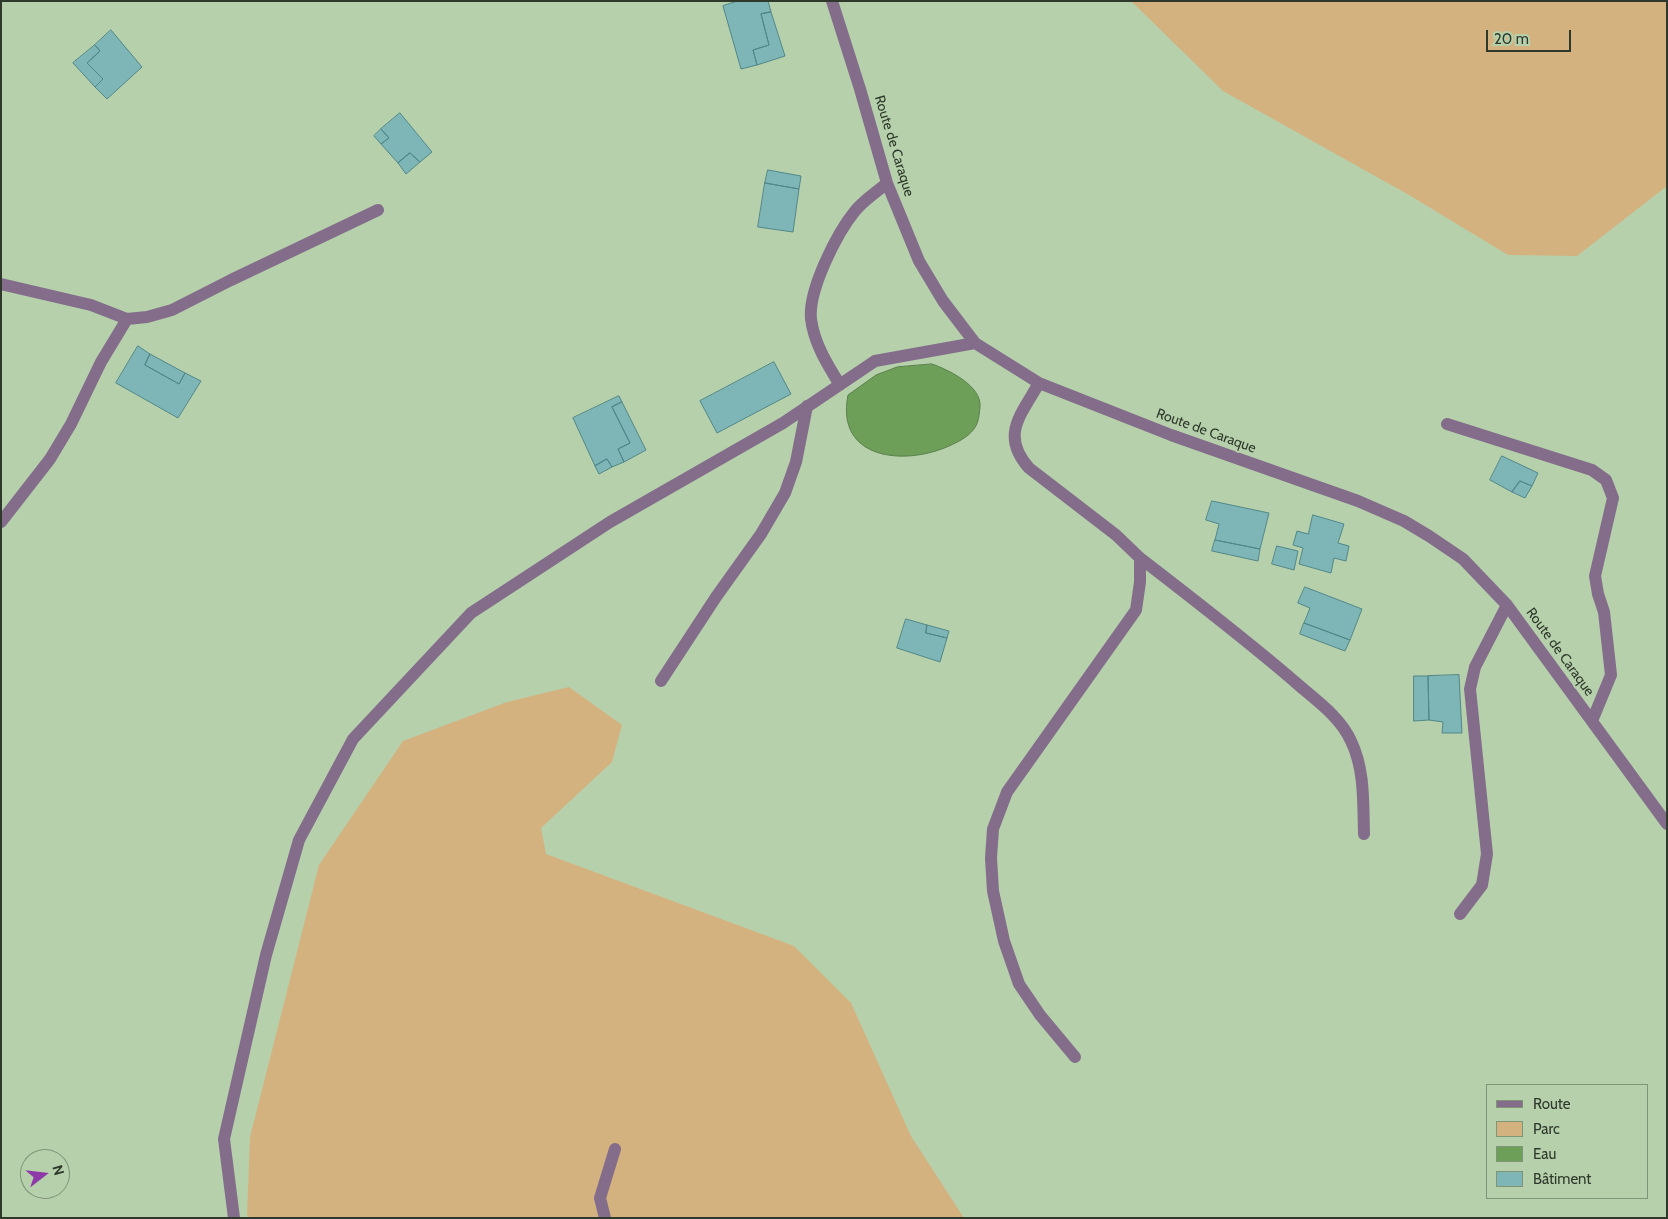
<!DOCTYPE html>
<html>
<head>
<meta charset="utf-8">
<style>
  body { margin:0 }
  #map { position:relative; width:1668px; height:1219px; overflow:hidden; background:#b6d0ac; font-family:Cabin,sans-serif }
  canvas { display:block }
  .frame { position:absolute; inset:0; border:2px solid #2f392b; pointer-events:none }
  .legend { position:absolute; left:1486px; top:1084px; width:162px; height:115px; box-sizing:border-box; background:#b6d0ac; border:1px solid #809478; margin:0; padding:6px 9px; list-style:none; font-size:15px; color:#2f392b }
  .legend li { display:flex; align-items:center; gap:10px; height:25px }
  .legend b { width:25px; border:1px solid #809478 }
  .north { position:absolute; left:20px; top:1149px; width:50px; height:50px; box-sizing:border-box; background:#b6d0ac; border:1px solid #809478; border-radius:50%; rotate:74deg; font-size:14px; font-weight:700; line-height:20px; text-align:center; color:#2f392b }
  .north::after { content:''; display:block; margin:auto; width:18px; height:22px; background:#8d39a7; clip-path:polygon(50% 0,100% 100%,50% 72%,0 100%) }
  .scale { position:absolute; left:1486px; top:30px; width:85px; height:22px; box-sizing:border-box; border:2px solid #2f392b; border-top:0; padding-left:6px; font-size:15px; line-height:18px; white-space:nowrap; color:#2f392b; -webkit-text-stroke:4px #b6d0ac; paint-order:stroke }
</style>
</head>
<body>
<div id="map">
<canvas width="1668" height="1219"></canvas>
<div class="frame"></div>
<ul class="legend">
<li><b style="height:6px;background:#836d8a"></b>Route</li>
<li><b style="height:14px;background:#d4b280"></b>Parc</li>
<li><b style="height:14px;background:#6d9f59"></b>Eau</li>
<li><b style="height:14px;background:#7eb5b6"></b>Bâtiment</li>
</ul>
<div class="north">N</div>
<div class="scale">20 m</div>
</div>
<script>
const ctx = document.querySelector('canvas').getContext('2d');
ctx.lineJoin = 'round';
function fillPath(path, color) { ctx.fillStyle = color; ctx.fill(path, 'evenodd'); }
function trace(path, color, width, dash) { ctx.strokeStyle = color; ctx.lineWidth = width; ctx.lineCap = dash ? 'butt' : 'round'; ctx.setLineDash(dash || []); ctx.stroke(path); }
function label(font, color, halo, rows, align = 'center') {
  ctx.font = font + ' Cabin,sans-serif'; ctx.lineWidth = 4; ctx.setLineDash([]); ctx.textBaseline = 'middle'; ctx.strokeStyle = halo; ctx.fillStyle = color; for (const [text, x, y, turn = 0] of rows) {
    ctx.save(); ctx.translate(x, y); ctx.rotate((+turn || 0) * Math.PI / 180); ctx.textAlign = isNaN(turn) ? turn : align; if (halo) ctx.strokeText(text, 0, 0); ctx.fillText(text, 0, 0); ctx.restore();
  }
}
fillPath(new Path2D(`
  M1131,1H1667V186L1577,256L1508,255L1409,195L1223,91Z
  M569,687L622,725L612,762L541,828L546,854L794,946L851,1003L911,1136L964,1218H250L247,1215L250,1137L319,865L403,741L507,702Z`), '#d4b280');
const water = new Path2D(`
  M932,364C949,370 982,386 980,407C979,415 979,422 974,429C968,437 958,442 949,446C905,466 835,460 848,395L876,375L897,367Z`);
fillPath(water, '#6d9f59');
trace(water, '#5a804b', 1);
const building = new Path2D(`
  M738,1H768L771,12L761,14L769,45L753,50L757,65L741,69L723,6Z
  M771,12L785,56L757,65L753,50L769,45L761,14Z
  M111,30L142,67L107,99L95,87L103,79L87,63L100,51L95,45Z
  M95,45L100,51L87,63L103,79L95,87L73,63Z
  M400,113L432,152L420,162L410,153L398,163L381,144L389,138L381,129Z
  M381,129L389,138L381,144L374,136Z
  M410,153L420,162L406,174L398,163Z
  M768,170L801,176L799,189L765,183Z
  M765,183L799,189L793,232L758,227Z
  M138,346L150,354L145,365L179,384L185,373L201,381L178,418L116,383Z
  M150,354L185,373L179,384L145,365Z
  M774,362L791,394L717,433L700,401Z
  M619,396L622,402L612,407L630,443L618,449L624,462L612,467L607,459L595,466L573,418Z
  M622,402L646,450L624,462L618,449L630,443L612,407Z
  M1502,456L1538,473L1532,486L1520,481L1512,492L1490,480Z
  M607,459L612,467L599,474L595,466Z
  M1520,481L1532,486L1525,498L1512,492Z
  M1212,501L1269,513L1260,549L1215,540L1219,524L1206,520Z
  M1313,515L1344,524L1338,543L1349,546L1346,561L1334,558L1331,573L1299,564L1303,548L1293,545L1297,531L1308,534Z
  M1215,540L1260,549L1258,561L1212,551Z
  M1277,546L1298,551L1294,570L1272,564Z
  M1305,587L1362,609L1350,640L1304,623L1310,608L1298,603Z
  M906,619L927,625L926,633L947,638L940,662L897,648Z
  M1304,623L1350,640L1345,651L1300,634Z
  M927,625L949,631L947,638L926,633Z
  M1459,675L1462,733H1442L1443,722L1429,720L1428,676Z
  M1414,676H1428L1429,720L1414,721Z`);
fillPath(building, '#7eb5b6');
trace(building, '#518788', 1);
trace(new Path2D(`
  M832,1L860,89L887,183L919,261L943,301L975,343L1039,383L1171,435L1358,501L1404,521L1429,536L1463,559L1507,605L1667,824
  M1,284L91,305L127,319L147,317L172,310L231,280L378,210
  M1039,383C1021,415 1000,435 1029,468L1116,535L1140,558V582L1136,610L1007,792L993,829L991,858L993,891L1004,941L1019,984L1040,1015L1075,1057
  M840,385C827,364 814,343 811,319C808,290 837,233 855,211C864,200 877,192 887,183
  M1447,424L1592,470L1606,480L1613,498L1595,576L1598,594L1604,612L1611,675L1592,721
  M1,522L50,459L71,424L101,362L127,319
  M1140,558C1192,598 1244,638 1294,681C1314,699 1340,716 1351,741C1365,770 1363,803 1364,834
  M661,681L716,597L761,534L785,493L796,462L807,406
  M1460,914L1482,885L1487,854L1470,689L1475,667L1507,605
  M234,1218L224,1139L266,955L299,840L353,739L471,613L610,522L783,423L875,361L975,343
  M605,1218L600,1198L615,1149`), '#836d8a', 12);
label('14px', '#2f392b', '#b6d0ac', [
  ["Route de Caraque",894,146,73],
  ["Route de Caraque",1206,431,20],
  ["Route de Caraque",1560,652,54]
]);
</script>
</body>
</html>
